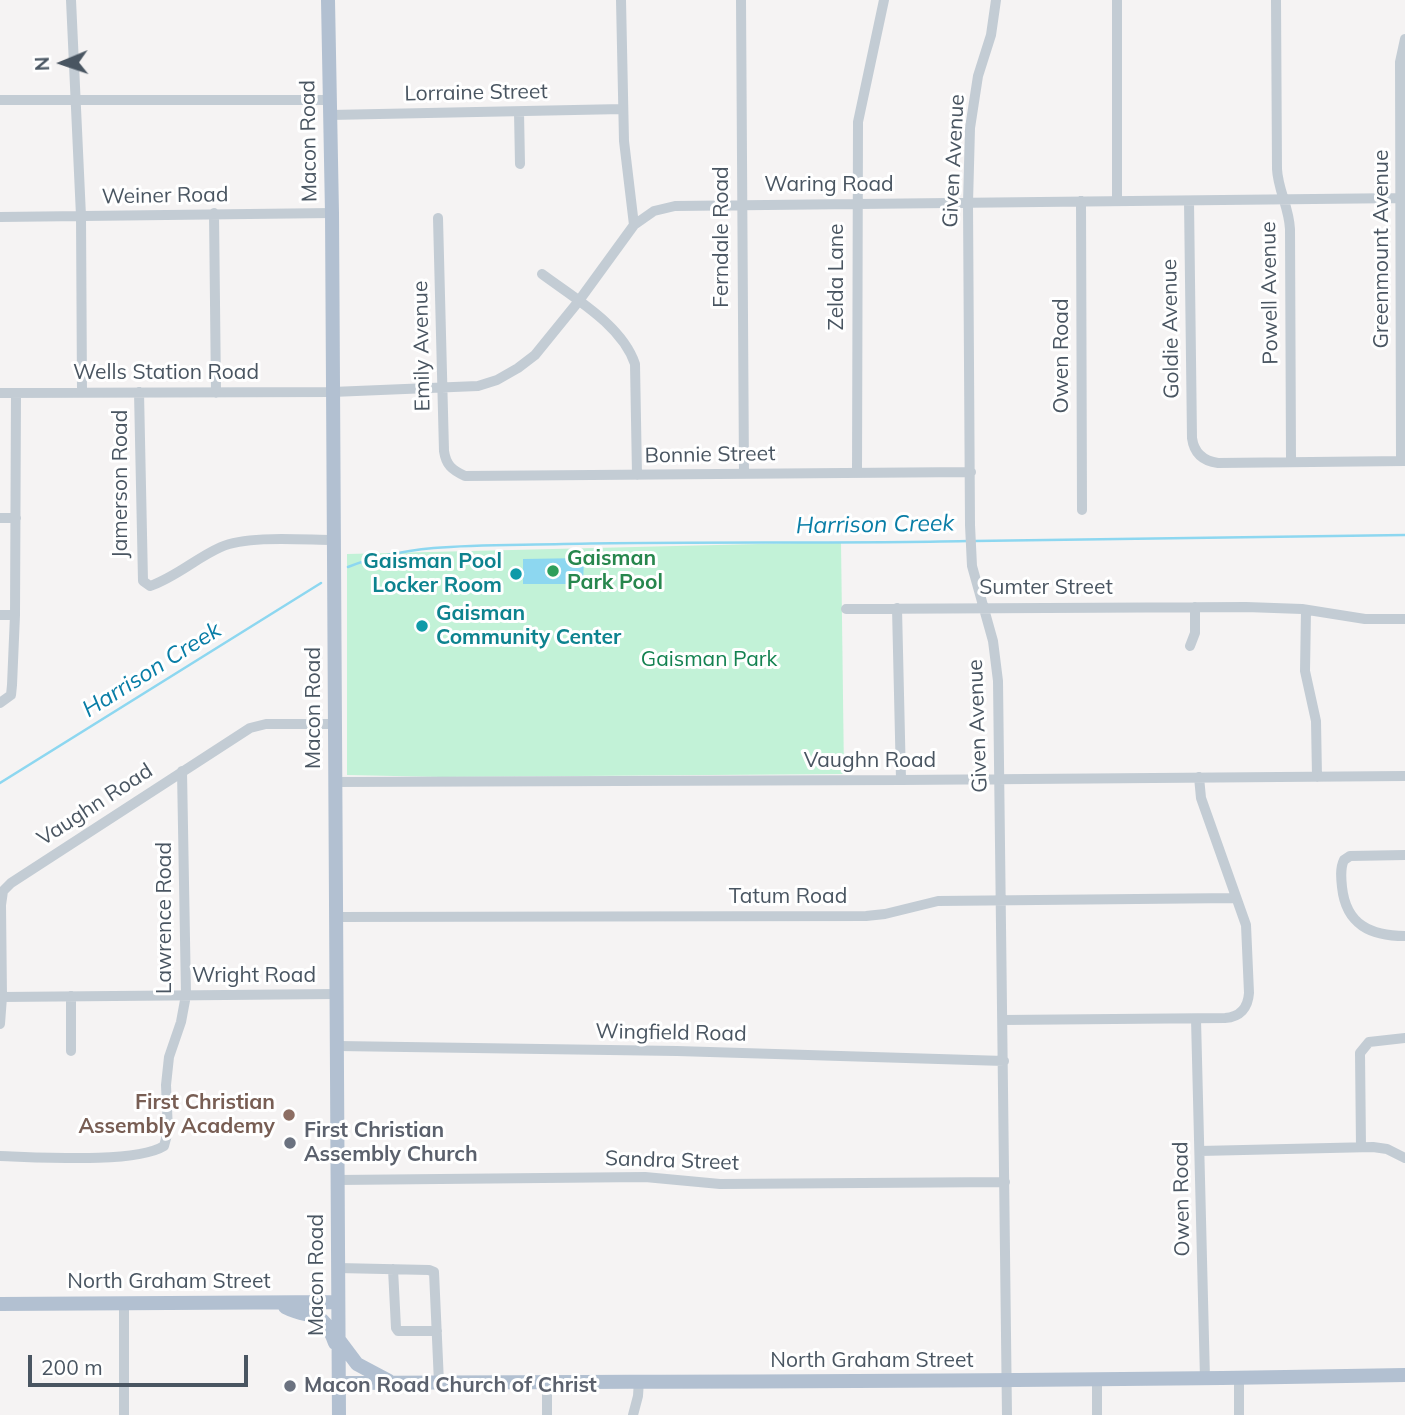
<!DOCTYPE html>
<html>
<head>
<meta charset="utf-8">
<style>
  body { margin:0 }
  #map { position:relative; width:1405px; height:1415px; overflow:hidden; background:#f5f3f3; font-family:Mulish,sans-serif }
  canvas { display:block }
  .north { position:absolute; left:28px; top:28px; width:70px; height:70px; -webkit-text-stroke:5px #fff; paint-order:stroke; rotate:268deg; font-size:19px; font-weight:700; line-height:28px; text-align:center; color:#495561 }
  .north::after { content:''; display:block; margin:auto; width:24px; height:32px; background:#495561; clip-path:polygon(50% 0,100% 100%,50% 72%,0 100%) }
  .scale { position:absolute; left:28px; top:1355px; width:220px; height:32px; box-sizing:border-box; border:4px solid #495561; border-top:0; padding-left:9px; font-size:21px; line-height:24px; white-space:nowrap; color:#495561; -webkit-text-stroke:5px #fff; paint-order:stroke }
</style>
</head>
<body>
<div id="map">
<canvas width="1405" height="1415"></canvas>
<div class="north">N</div>
<div class="scale">200 m</div>
</div>
<script>
const ctx = document.querySelector('canvas').getContext('2d');
ctx.lineJoin = 'round';
function fillPath(path, color) { ctx.fillStyle = color; ctx.fill(path, 'evenodd'); }
function trace(path, color, width, dash) { ctx.strokeStyle = color; ctx.lineWidth = width; ctx.lineCap = dash ? 'butt' : 'round'; ctx.setLineDash(dash || []); ctx.stroke(path); }
function label(font, color, halo, rows, align = 'center') {
  ctx.font = font + ' Mulish,sans-serif'; ctx.lineWidth = 6; ctx.setLineDash([]); ctx.textBaseline = 'middle'; ctx.strokeStyle = halo; ctx.fillStyle = color; for (const [text, x, y, turn = 0] of rows) {
    ctx.save(); ctx.translate(x, y); ctx.rotate((+turn || 0) * Math.PI / 180); ctx.textAlign = isNaN(turn) ? turn : align; if (halo) ctx.strokeText(text, 0, 0); ctx.fillText(text, 0, 0); ctx.restore();
  }
}
fillPath(new Path2D(`
  M841,542L844,774L441,777L347,775V554Z`), '#c2f2d7');
fillPath(new Path2D(`
  M584,558L583,584H523V559Z`), '#8dd7f0');
trace(new Path2D(`
  M975,541L1405,535
  M348,567C414,541 493,546 563,544C698,541 833,544 968,541
  M0,783L321,583`), '#8dd7f0', 2.5);
trace(new Path2D(`
  M71,0L81,216L82,392
  M621,0L624,141L634,225
  M741,0L744,473
  M996,0L991,35L978,76L970,128L968,203L970,525L972,566L993,641L998,681L1007,1415
  M1276,0L1277,169C1278,190 1289,207 1290,229L1291,462
  M0,100H329
  M519,112L520,164
  M330,115L623,109
  M1081,201L1082,510
  M1117,201V0
  M1189,201L1192,438C1194,453 1203,461 1218,463L1405,461
  M214,213L216,393
  M0,217L332,213
  M438,218L444,451C446,465 452,470 465,476L971,472
  M542,274C574,298 622,325 635,364L637,475
  M139,392L143,581L150,586C176,577 196,558 221,547C248,535 304,540 334,540
  M0,393L332,392L478,386L497,380L518,368L535,355L578,302L634,225L654,211L675,206L1405,198
  M1401,461L1400,62L1405,39
  M857,473L858,122L884,0
  M0,518H16
  M897,608L901,780
  M846,609L1246,607L1302,609L1365,619H1405
  M1306,610L1305,671L1316,721L1317,777
  M0,615H15
  M1190,646L1195,633V607
  M0,703L11,695L12,685L15,615L16,393
  M335,782L901,780L1405,776
  M1405,855L1350,856L1344,860C1340,868 1341,878 1342,887C1346,925 1371,936 1405,936
  M337,917L866,916L885,914L938,901L1236,898
  M2,997L337,994
  M1196,1019L1205,1379
  M1003,1020L1225,1018C1240,1017 1248,1008 1249,993L1246,925L1201,798L1199,777
  M0,1024L2,997L1,905L3,891L11,883L250,728L266,724H336
  M338,1046L677,1051L1004,1061
  M71,1051V996
  M1361,1147L1360,1053L1369,1042L1405,1038
  M1200,1151L1373,1147L1387,1149L1405,1158
  M0,1156C37,1157 135,1164 164,1146L168,1131L166,1085L169,1057L181,1022L186,995L182,771
  M338,1180L645,1177L720,1184L1005,1182
  M338,1268L429,1270L434,1272L439,1383
  M393,1269L396,1328L398,1331H437
  M124,1303V1415
  M1239,1378V1415
  M1097,1380V1415
  M547,1382V1415
  M633,1415L638,1396L639,1380`), '#c3ccd4', 10);
trace(new Path2D(`
  M328,0L332,213L339,1415
  M0,1304L338,1302
  M285,1307C312,1321 322,1306 335,1343
  M339,1340L357,1364L389,1381
  M339,1383C694,1381 1050,1382 1405,1375`), '#b2c0d1', 14);
for (const [x, y, r, color] of [
  [553,571,7,"#2e9e5b"],
  [516,574,7,"#0f9aa8"],
  [422,626,7,"#0f9aa8"],
  [289,1115,7,"#8d6e63"],
  [290,1143,7,"#6b7280"],
  [290,1386,7,"#6b7280"]
]) { const dot = new Path2D(); dot.arc(x, y, r, 0, 2 * Math.PI); ctx.fillStyle = color; ctx.fill(dot); trace(dot, '#fff', 2.5); }
label('21px', '#495561', '#fff', [
  ["Lorraine Street",476,93,-1],
  ["Macon Road",309,141,-91],
  ["Given Avenue",954,161,-87],
  ["Waring Road",829,185],
  ["Weiner Road",165,196,-1],
  ["Ferndale Road",722,237,-90],
  ["Greenmount Avenue",1382,249,-90],
  ["Zelda Lane",837,277,-90],
  ["Powell Avenue",1270,293,-91],
  ["Goldie Avenue",1171,329,-91],
  ["Emily Avenue",422,346,-91],
  ["Owen Road",1062,356,-90],
  ["Wells Station Road",166,373],
  ["Bonnie Street",710,455,-1],
  ["Jamerson Road",121,484,-90],
  ["Sumter Street",1046,588],
  ["Macon Road",314,708,-90],
  ["Given Avenue",978,726,-92],
  ["Vaughn Road",870,761],
  ["Vaughn Road",95,805,-33],
  ["Tatum Road",788,897],
  ["Lawrence Road",165,918,-90],
  ["Wright Road",254,976],
  ["Wingfield Road",671,1033,1],
  ["Sandra Street",672,1161,2],
  ["Owen Road",1182,1199,-91],
  ["Macon Road",317,1275,-90],
  ["North Graham Street",169,1282],
  ["North Graham Street",872,1361]
]);
label('bold 21px', '#27864d', '#fff', [
  ["Gaisman",567,559],
  ["Park Pool",567,583]
], 'left');
label('bold 21px', '#0d838f', '#fff', [
  ["Gaisman Pool",502,562],
  ["Locker Room",502,586],
  ["Gaisman",436,614,"left"],
  ["Community Center",436,638,"left"]
], 'right');
label('21px', '#148251', '#fff', [
  ["Gaisman Park",709,660]
]);
label('bold 21px', '#785e54', '#fff', [
  ["First Christian",275,1103],
  ["Assembly Academy",275,1127]
], 'right');
label('bold 21px', '#5b616d', '#fff', [
  ["First Christian",304,1131],
  ["Assembly Church",304,1155],
  ["Macon Road Church of Christ",304,1386]
], 'left');
label('italic 23px', '#087da6', '#fff', [
  ["Harrison Creek",875,525,-1],
  ["Harrison Creek",152,670,-32]
]);
</script>
</body>
</html>
